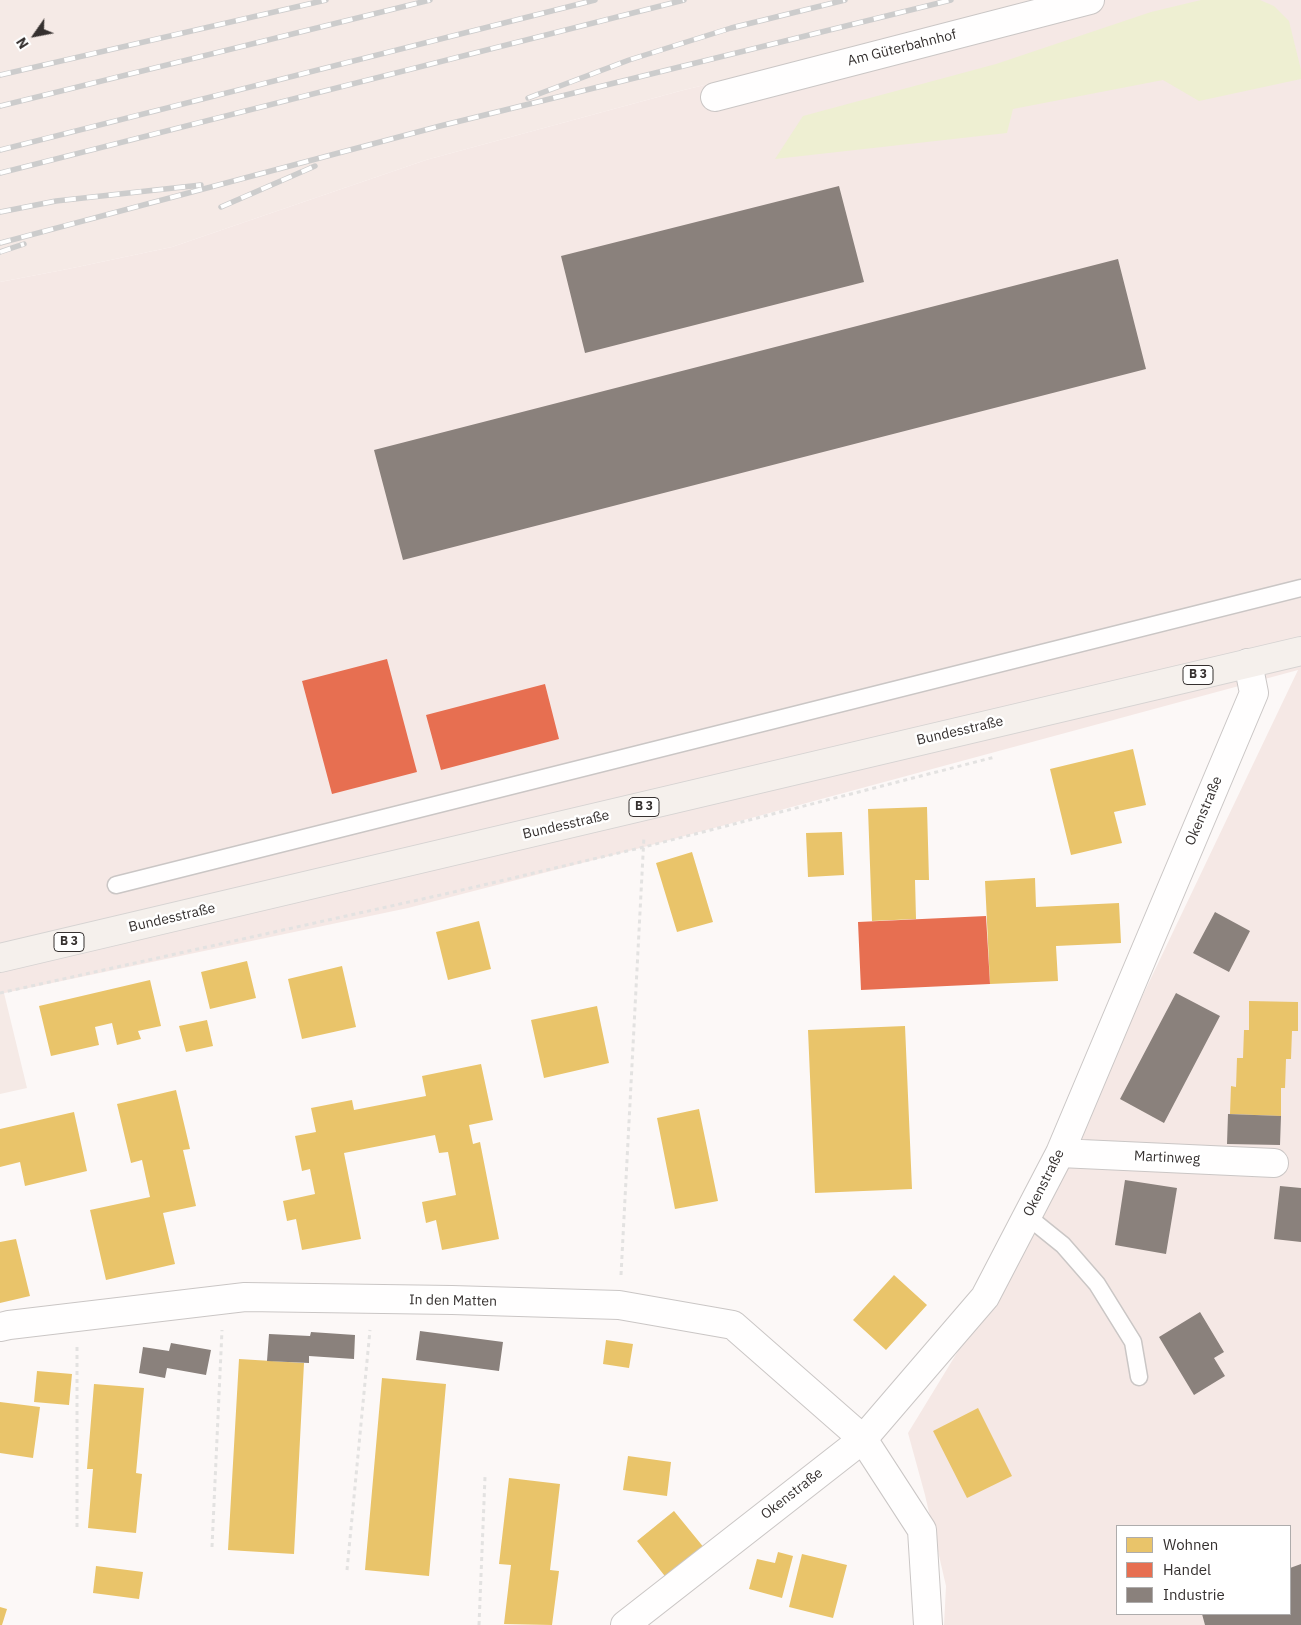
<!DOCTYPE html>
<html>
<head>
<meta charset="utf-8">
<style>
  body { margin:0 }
  #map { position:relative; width:1301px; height:1625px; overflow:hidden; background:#fcf8f7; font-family:"IBM Plex Sans",sans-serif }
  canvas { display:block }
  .legend { position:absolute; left:1116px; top:1525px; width:175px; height:90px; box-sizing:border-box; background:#fff; border:1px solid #aeacac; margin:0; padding:6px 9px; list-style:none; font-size:15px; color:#35302f }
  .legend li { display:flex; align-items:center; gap:10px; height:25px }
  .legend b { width:25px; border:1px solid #aeacac }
  .north { position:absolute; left:10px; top:10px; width:50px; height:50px; -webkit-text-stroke:4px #fff; paint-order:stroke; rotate:237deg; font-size:14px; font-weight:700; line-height:20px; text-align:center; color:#35302f }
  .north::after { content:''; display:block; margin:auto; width:18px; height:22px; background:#35302f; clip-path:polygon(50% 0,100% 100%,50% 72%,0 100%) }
</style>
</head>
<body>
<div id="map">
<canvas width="1301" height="1625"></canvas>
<ul class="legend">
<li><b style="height:14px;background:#e9c46a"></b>Wohnen</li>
<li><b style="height:14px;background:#e76f51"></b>Handel</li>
<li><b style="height:14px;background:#8a817c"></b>Industrie</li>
</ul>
<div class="north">N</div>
</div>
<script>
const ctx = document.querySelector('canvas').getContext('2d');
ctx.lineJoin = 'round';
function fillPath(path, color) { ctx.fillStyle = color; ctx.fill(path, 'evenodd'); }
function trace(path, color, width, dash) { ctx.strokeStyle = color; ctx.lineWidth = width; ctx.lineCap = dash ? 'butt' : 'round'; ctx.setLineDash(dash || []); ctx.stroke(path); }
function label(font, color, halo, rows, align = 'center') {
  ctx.font = font + ' "IBM Plex Sans",sans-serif'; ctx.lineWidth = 5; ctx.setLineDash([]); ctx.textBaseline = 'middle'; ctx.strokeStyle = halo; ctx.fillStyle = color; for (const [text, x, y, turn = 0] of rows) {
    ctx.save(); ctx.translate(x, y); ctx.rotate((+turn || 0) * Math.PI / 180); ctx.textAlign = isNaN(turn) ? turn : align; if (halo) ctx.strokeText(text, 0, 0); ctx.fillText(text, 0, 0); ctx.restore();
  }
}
fillPath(new Path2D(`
  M0,0H1053L680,91L426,160L172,247L68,269L0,282Z
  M4,993L27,1088L0,1094V994Z`), '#f5eae6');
fillPath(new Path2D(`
  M1049,0H1301V1625H944L946,1586L925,1495L908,1433L1027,1238L1298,670L644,847L408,908L0,994V282L68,269L172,247L426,160L680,91ZM1117,1526H1290V1614H1117Z`), '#f5e8e5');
fillPath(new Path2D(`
  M1201,0H1260L1274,6L1289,21L1301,70V79L1199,101L1163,80L1013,109L1007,133L775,159L803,116L996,64L1151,12Z`), '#eeefd2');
fillPath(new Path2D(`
  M1133,749L1146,805L1114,812L1122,843L1071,855L1050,769Z
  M927,807L929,880H915L916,919L872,921L868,809Z
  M842,832L844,875L808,877L806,833Z
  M692,852L713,922L677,932L656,863Z
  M1035,878L1036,907L1119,903L1121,943L1056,946L1058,981L990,984L985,881Z
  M479,921L491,969L448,980L436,932Z
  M247,961L256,998L210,1009L201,972Z
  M342,966L356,1027L302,1039L288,979Z
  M150,980L161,1026L138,1031L141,1039L117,1045L112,1023L95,1027L99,1045L51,1056L39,1006Z
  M1249,1001L1298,1002V1031H1292L1291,1059H1286L1285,1088H1281V1116L1230,1114L1231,1086L1236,1087L1237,1058H1243L1244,1030H1249Z
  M597,1006L609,1063L544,1078L531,1020Z
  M207,1020L213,1046L186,1052L179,1026Z
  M905,1026L912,1189L815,1193L808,1030Z
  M481,1064L493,1120L469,1125L473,1144L480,1142L499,1239L442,1250L436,1220L426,1223L422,1202L456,1195L448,1152L439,1153L435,1135L344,1153L361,1239L302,1250L296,1219L287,1221L283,1201L315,1194L310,1169L302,1171L295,1136L316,1132L311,1108L352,1100L354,1110L426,1096L422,1076Z
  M176,1090L190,1149L183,1150L196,1206L163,1213L175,1264L106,1280L90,1210L150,1197L142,1160L131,1163L117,1104Z
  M699,1109L718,1201L675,1209L657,1118Z
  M74,1112L87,1171L25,1186L20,1162L0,1167V1129Z
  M16,1239L30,1296L0,1303V1242Z
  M894,1275L927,1305L886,1350L853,1320Z
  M606,1340L633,1344L629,1368L603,1364Z
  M239,1359L304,1363L294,1554L228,1550Z
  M37,1371L72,1374L69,1405L34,1402Z
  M382,1378L446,1384L429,1576L365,1570Z
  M94,1384L144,1388L136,1473L142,1474L136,1533L88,1528L93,1469H87Z
  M0,1402L40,1407L33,1458L0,1453Z
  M978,1408L1012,1476L967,1498L933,1431Z
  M628,1456L671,1462L667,1496L623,1490Z
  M509,1478L560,1484L550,1570L559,1571L552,1625L504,1624L511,1565L499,1564Z
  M674,1511L705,1549L668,1580L637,1541Z
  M778,1552L793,1556L782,1598L749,1589L757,1559L775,1563Z
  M802,1554L847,1565L833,1618L789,1607Z
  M96,1566L143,1572L139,1599L93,1593Z
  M0,1607L7,1609L2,1625H0Z`), '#e9c46a');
fillPath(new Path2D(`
  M387,659L417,772L332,794L302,681Z
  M545,684L559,739L441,770L426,715Z
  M986,916L990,984L861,990L858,922Z`), '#e76f51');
fillPath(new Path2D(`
  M839,186L864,282L585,353L561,256Z
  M1118,259L1146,369L403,560L374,450Z
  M1215,912L1250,931L1229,972L1193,953Z
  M1176,993L1220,1016L1164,1123L1120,1099Z
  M1228,1114L1281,1116L1280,1145L1227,1144Z
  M1125,1180L1177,1188L1166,1254L1115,1245Z
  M1280,1186L1301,1188V1242L1274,1239Z
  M1200,1312L1224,1352L1214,1358L1225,1376L1194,1395L1159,1337Z
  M420,1331L503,1342L499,1371L416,1360Z
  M311,1332L355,1335L354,1359L309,1356V1363L267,1361L269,1334L310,1336Z
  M171,1343L211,1350L206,1375L167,1368L165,1378L139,1373L143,1347L169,1351Z
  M1301,1564V1625H1205L1202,1614H1290V1568Z`), '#8a817c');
const service = new Path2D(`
  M116,885L1301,588
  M1027,1216L1063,1245L1097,1284L1133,1342L1139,1377`);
const minor = new Path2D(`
  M715,97L1090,0
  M1060,1153L1274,1163
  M0,1327L9,1325L245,1297L452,1300L619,1305L733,1325L863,1439L922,1530L928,1625
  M625,1625L863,1439L985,1297L1060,1153L1254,693L1248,663`);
const primary = new Path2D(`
  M0,958L1301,651`);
trace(service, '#cac6c5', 19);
trace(minor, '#cac6c5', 30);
trace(primary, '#d6d3d2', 30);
trace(new Path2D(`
  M0,993L445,894L644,847L995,757
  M621,1275L644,836
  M77,1347V1528
  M212,1547L222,1330
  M347,1570L370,1330
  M479,1625L485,1477`), '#e3e2e1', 3, [4, 4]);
trace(service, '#fffefe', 16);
trace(minor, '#fffefe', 28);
trace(primary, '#f5f0ec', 28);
const rail = new Path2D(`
  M0,75L326,0
  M528,98L629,60L731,28L845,0
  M0,106L430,0
  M0,150L595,0
  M0,173L684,0
  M221,207L315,166
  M0,212L56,201L201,185
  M0,243L440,126L951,0
  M0,252L24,244`);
trace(rail, '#ccc', 5.5);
trace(rail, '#fff', 4, [11]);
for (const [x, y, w] of [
  [1198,675,30],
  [644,807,30],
  [69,942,30]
]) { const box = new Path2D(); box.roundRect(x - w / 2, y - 9.5, w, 19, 4); ctx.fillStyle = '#fff'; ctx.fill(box); trace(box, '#35302f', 1); }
label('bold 12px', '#35302f', null, [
  ["B 3",1198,675],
  ["B 3",644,807],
  ["B 3",69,942]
]);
label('14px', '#35302f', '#fff', [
  ["Am Güterbahnhof",902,48,-14],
  ["Bundesstraße",960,731,-13],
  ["Okenstraße",1204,811,-67],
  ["Bundesstraße",566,825,-13],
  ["Bundesstraße",172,918,-13],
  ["Martinweg",1167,1158,3],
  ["Okenstraße",1044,1183,-63],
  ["In den Matten",453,1301,1],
  ["Okenstraße",792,1494,-38]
]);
</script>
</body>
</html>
